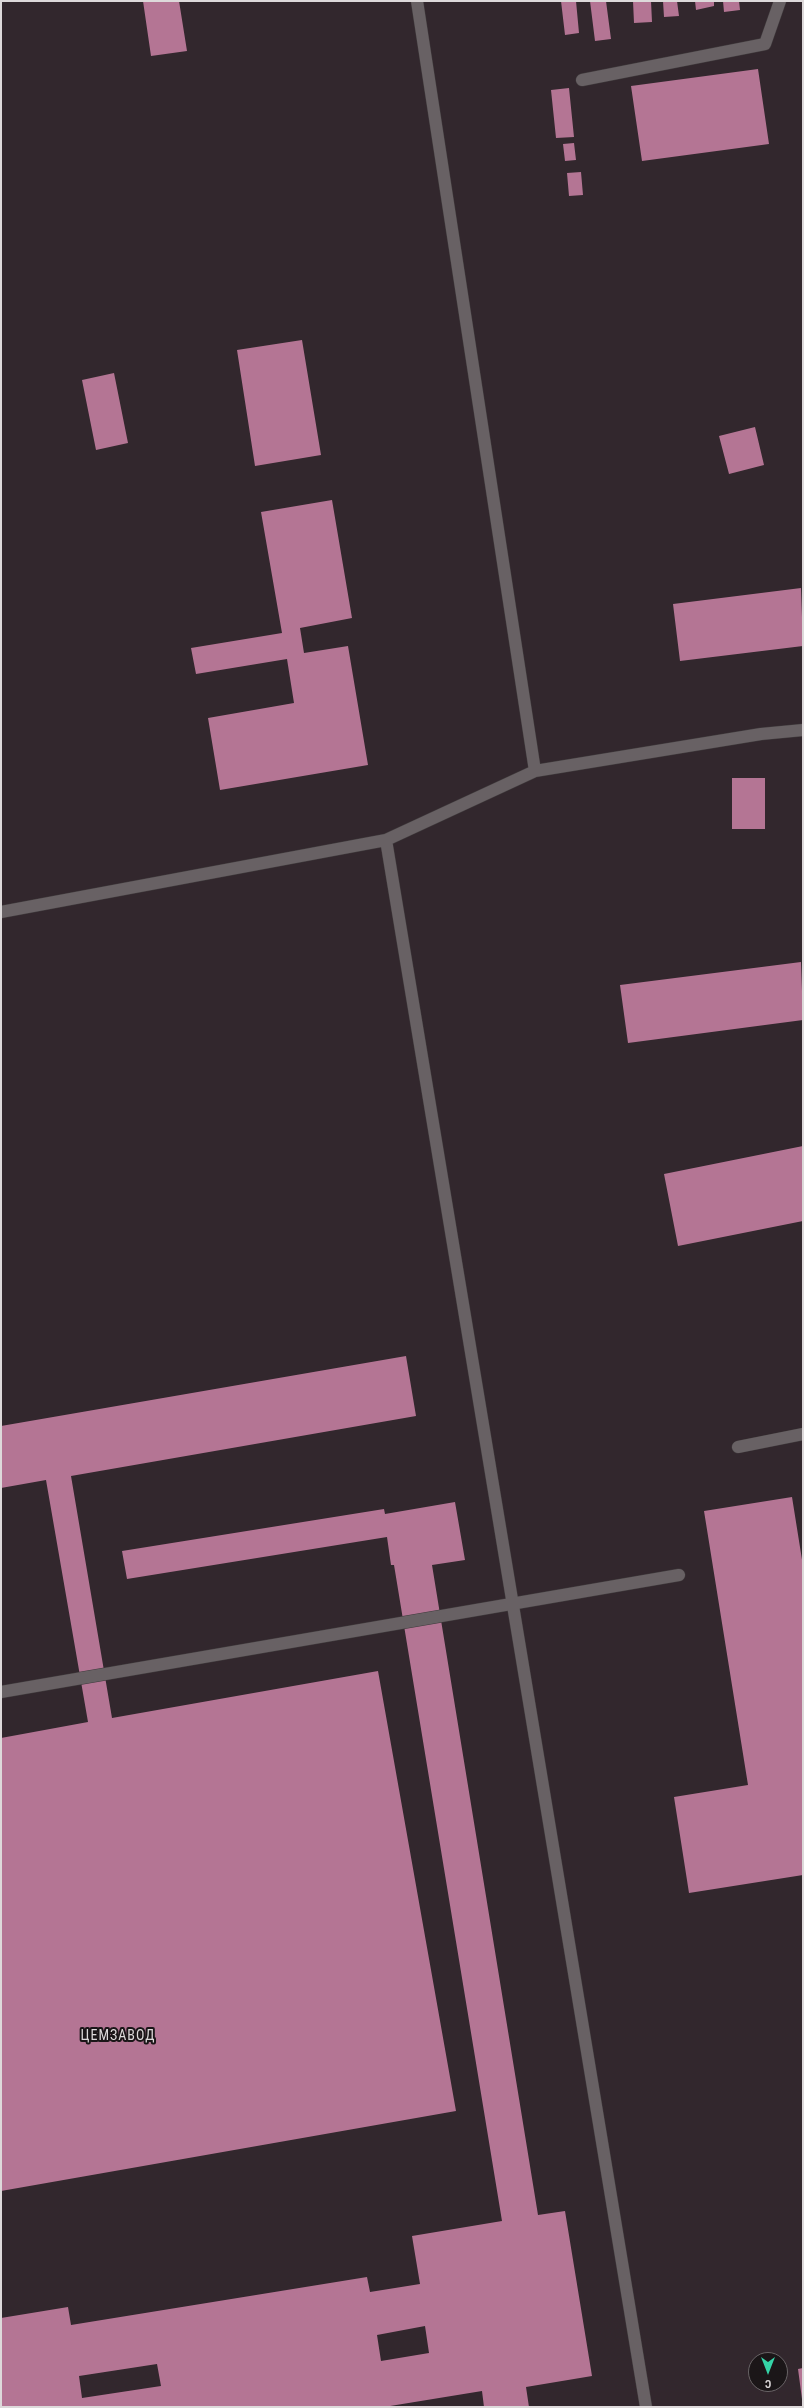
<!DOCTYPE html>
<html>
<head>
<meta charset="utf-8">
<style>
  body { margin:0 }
  #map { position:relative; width:804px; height:2408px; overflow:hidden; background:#251f22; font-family:"Roboto Condensed",sans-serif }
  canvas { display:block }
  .frame { position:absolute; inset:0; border:2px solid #ddd9da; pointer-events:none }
  .north { position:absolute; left:748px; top:2352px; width:40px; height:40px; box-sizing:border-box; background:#1b1618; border:1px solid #696466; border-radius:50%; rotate:180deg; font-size:11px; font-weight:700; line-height:16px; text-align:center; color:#ddd9da }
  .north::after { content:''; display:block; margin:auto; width:14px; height:18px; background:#35d4a7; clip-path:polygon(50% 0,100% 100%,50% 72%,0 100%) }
</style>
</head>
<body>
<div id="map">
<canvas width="804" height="2408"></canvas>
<div class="frame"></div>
<div class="north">С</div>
</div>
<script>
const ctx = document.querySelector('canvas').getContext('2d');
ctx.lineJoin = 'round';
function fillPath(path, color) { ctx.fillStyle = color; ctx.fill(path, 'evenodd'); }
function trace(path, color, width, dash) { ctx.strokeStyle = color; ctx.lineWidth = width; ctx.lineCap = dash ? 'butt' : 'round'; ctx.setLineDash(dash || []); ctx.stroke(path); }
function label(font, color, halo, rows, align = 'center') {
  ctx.font = font + ' "Roboto Condensed",sans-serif'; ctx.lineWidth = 4; ctx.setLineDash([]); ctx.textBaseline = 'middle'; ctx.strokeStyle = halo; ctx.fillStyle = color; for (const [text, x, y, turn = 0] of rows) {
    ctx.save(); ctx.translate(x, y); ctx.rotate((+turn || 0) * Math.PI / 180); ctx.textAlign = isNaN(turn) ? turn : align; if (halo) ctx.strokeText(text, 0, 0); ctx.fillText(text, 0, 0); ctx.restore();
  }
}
fillPath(new Path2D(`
  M1,1H803V2407H1ZM756,2360H780V2384H756Z`), '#32272d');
fillPath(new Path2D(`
  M143,1H179L187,51L151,56Z
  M561,1H576L579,33L565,35Z
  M590,1H606L611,39L595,41Z
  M633,1H651L652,22L634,23Z
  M663,1H677L679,16L664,17Z
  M695,1H714V6L696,10Z
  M723,1H739L740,10L724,12Z
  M758,69L769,144L642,161L631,86Z
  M569,88L574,137L556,138L551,90Z
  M574,143L576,160L565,161L563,144Z
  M581,172L583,195L569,196L567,173Z
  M302,340L321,455L255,466L237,350Z
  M114,373L128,443L96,450L82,380Z
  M755,427L764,465L729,474L719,436Z
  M332,500L352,618L300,628L304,653L348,646L368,765L220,790L208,718L294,703L287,659L196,674L191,648L282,633L261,512Z
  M801,588L803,646L680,661L673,604Z
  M732,778H765V829H732Z
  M801,962L803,1020L628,1043L620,985Z
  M803,1146V1221L678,1246L664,1174Z
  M406,1356L416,1416L71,1476L112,1718L378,1671L456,2111L1,2191V1738L88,1722L46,1480L1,1488V1426Z
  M792,1497L803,1566V1875L689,1893L674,1797L748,1785L704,1511Z
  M455,1502L465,1560L432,1565L538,2215L565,2211L592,2376L526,2387L529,2407H484L482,2391L384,2407H1V2318L68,2307L71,2325L367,2277L370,2292L420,2284L412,2236L502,2221L395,1571L394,1565H391L387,1537L127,1579L122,1551L384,1509L385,1514ZM425,2326L429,2353L381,2361L377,2335ZM157,2364L161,2386L82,2398L79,2376Z
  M803,2368V2399H802L798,2369Z`), '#b47594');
const lane = new Path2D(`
  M417,1L535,771
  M582,80L765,44L780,1
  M386,840L646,2407
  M1,912L386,840L535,771L761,734L803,730
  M738,1447L803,1434
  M1,1692L679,1575`);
trace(lane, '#403b3d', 13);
trace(lane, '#686164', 12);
ctx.letterSpacing = '1px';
label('14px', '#ddd9da', '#1b1618', [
  ["ЦЕМЗАВОД",118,2036]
]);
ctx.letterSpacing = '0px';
</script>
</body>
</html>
